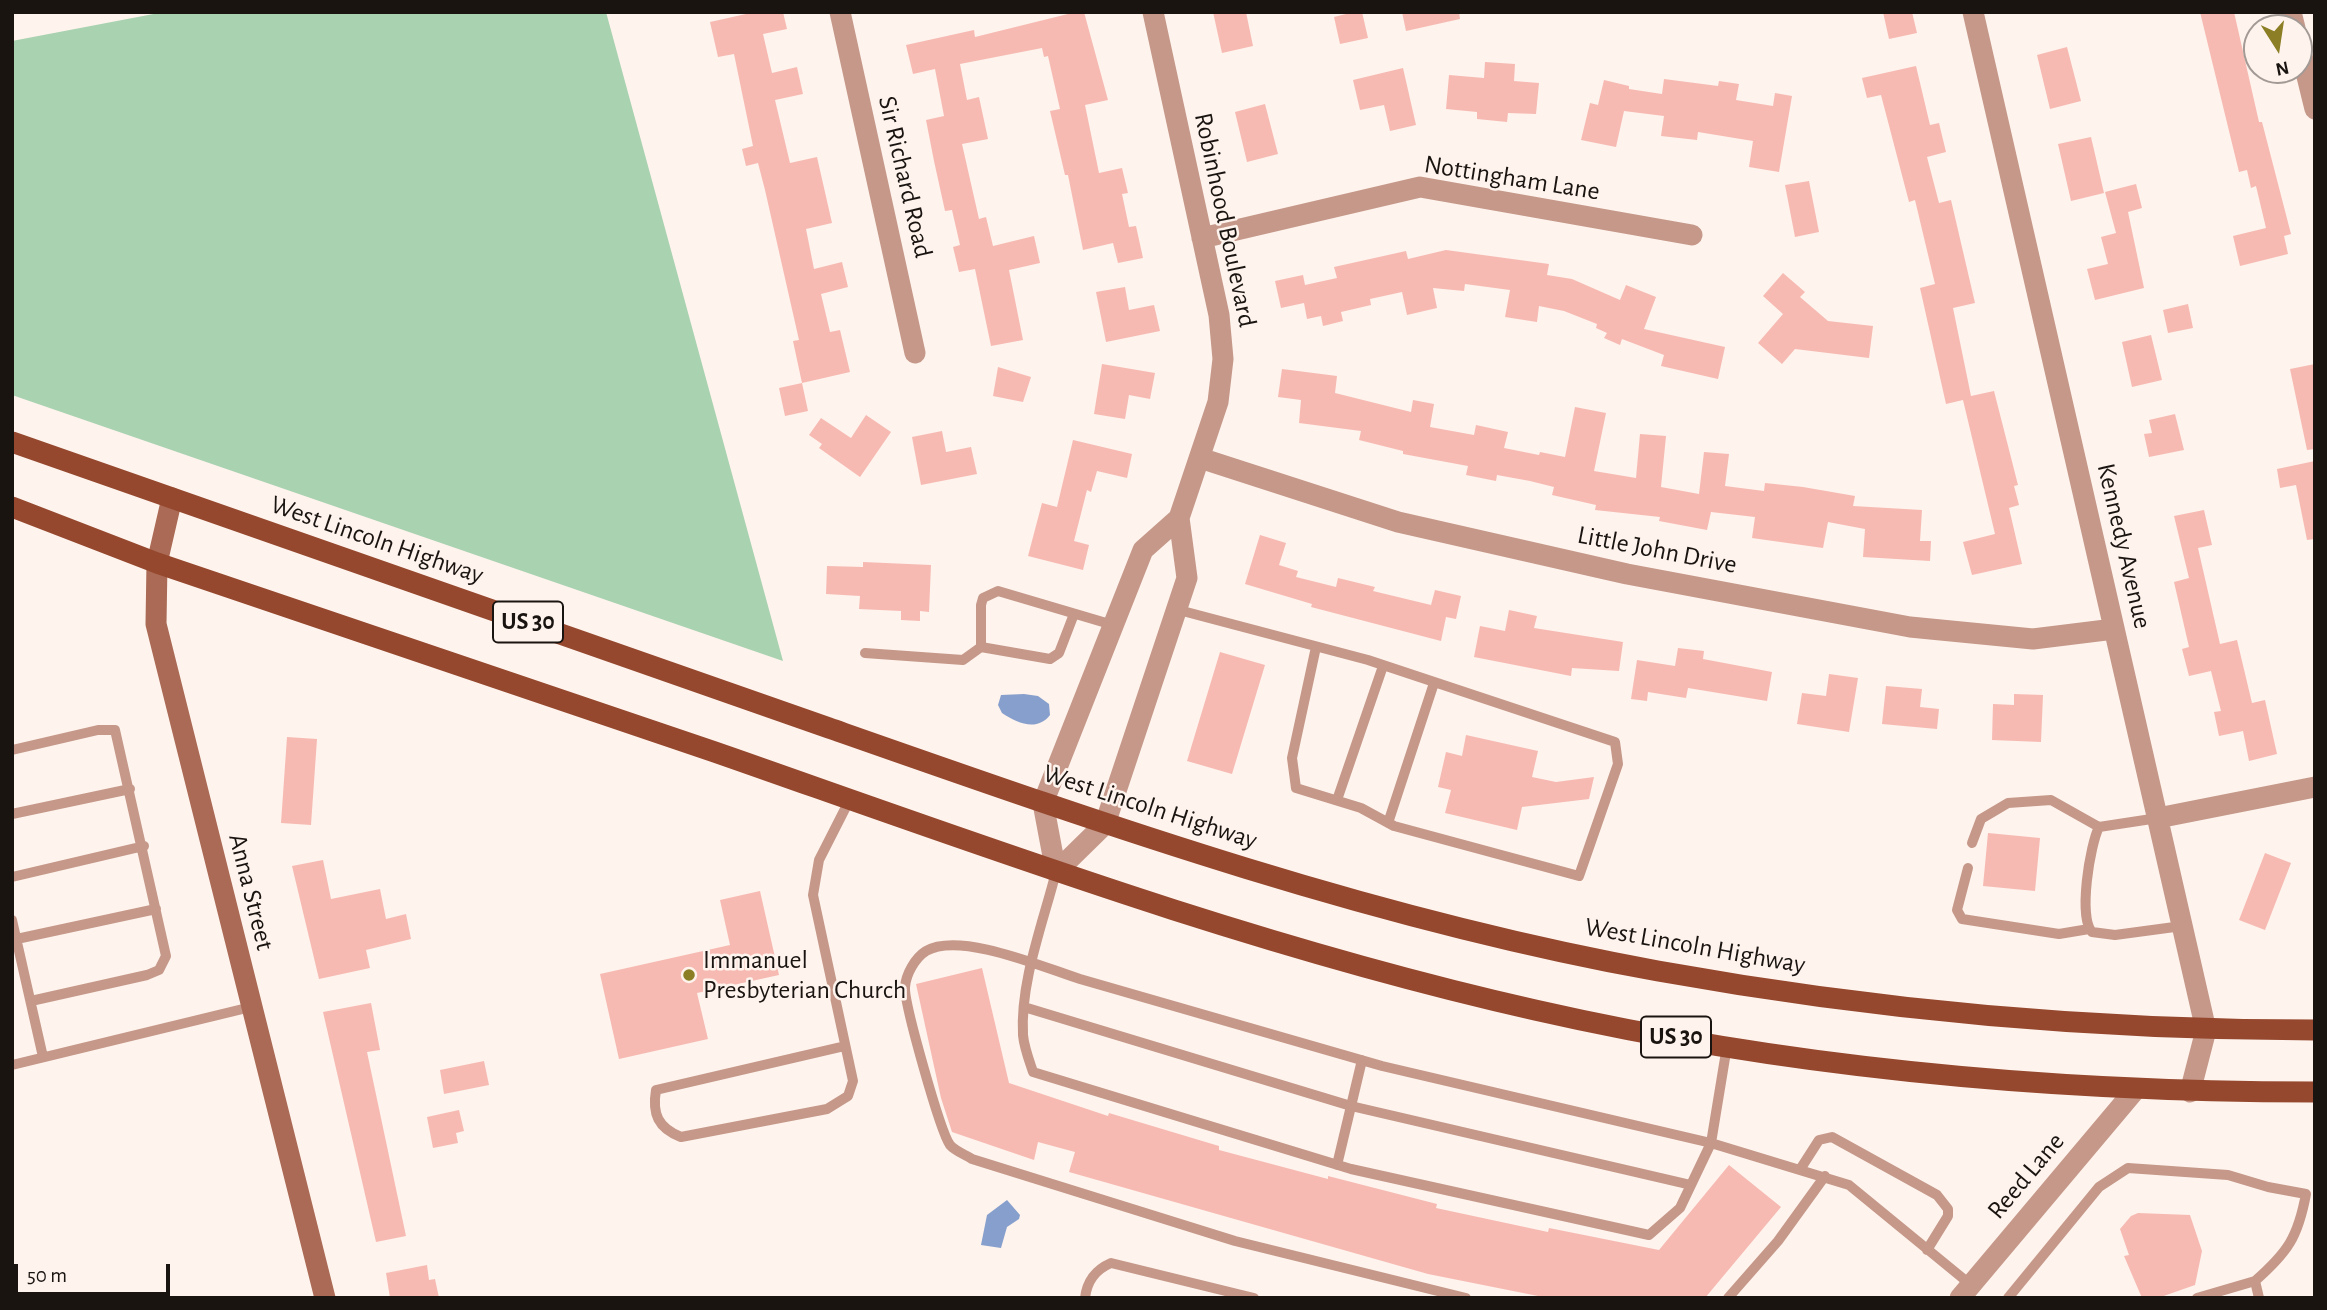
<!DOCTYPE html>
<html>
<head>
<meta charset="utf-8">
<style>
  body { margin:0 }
  #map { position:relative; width:2327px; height:1310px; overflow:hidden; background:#fef3ed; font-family:"Alegreya Sans",sans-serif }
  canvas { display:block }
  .frame { position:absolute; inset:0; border:14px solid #1a1411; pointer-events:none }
  .north { position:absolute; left:2243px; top:14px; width:70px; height:70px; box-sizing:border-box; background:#fef3ed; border:2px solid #a39a95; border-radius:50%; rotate:168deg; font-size:19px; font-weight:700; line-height:28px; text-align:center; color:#1a1411 }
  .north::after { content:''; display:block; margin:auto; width:24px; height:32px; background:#8b7e25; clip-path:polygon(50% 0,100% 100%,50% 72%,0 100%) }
  .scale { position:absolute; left:14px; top:1264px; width:156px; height:32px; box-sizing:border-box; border:4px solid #1a1411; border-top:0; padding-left:9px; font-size:21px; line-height:24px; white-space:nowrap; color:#1a1411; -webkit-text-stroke:5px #fef3ed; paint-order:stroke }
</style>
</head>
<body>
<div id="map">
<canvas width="2327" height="1310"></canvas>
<div class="frame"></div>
<div class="north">N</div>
<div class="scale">50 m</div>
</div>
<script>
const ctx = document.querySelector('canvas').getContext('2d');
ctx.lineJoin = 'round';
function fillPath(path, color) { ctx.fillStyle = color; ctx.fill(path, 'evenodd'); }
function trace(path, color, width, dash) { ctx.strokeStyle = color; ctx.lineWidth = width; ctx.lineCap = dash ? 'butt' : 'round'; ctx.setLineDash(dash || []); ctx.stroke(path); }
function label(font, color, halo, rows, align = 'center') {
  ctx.font = font + ' "Alegreya Sans",sans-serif'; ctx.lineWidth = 5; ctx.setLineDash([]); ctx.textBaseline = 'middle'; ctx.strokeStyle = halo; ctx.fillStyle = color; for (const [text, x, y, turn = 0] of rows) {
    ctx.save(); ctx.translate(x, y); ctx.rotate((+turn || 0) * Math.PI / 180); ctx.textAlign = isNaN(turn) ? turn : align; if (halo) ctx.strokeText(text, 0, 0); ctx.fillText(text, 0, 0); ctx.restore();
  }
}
fillPath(new Path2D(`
  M164,12H606L783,661L12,395V41Z`), '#a8d2b0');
fillPath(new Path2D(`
  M1024,694L1038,696L1049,704L1050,715C1037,732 1017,723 1002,713L998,705L1001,695Z
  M1007,1200L1020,1215L1019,1219L1007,1227L1001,1248L981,1245L987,1215Z`), '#879fcc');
fillPath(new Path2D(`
  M755,12H783L787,29L763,34L772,73L797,67L803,94L775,100L790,163L817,157L832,223L806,229L814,269L842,262L848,287L821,294L830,332L840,330L850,372L802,383L793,341L799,340L765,190L758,163L746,166L742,149L753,146L734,54L718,57L710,22Z
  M1076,12H1084L1108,100L1085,105L1099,173L1122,168L1128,193L1122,194L1129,227L1136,226L1143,258L1118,263L1113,243L1083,250L1068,175H1065L1050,111L1060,109L1048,56L1044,57L1042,48L960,64L967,100L979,97L988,139L962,144L979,219L986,217L993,246L1034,236L1040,263L1009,270L1023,340L991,346L975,269L959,272L953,247L960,245L952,210L945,211L934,161L926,120L944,116L935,69L913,74L906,45L974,30L975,37Z
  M1213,12H1246L1253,46L1222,53Z
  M1354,12H1362L1368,38L1340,44L1334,17Z
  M1402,12H1459L1460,19L1406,31Z
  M1883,12H1912L1917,33L1889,39Z
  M2200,12H2234L2259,122H2262L2291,234L2284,236L2288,254L2240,266L2233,236L2266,228L2256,186L2251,188L2247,170L2239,172Z
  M2067,47L2081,101L2050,109L2037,55Z
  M1485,62L1515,64L1514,81L1539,83L1536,114L1508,113L1507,122L1477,119V112L1446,109L1449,75L1484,78Z
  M1916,66L1930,125L1939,123L1946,152L1927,157L1939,203L1951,200L1975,303L1953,308L1971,396L1994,391L2018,485L2014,486L2019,505L2009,508L2022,564L1972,575L1963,542L1995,534L1963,400L1946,404L1920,288L1935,284L1915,200L1909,202L1881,95L1867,98L1862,78Z
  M1403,68L1416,125L1390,131L1384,105L1360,110L1353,80Z
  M1664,79L1718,86L1719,81L1739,84L1736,100L1773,106L1775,93L1792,96L1779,172L1749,167L1753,141L1698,132L1697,140L1661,136L1664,116L1624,111L1616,147L1581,140L1590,103L1598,105L1604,80L1629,86V89L1662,94Z
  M1265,104L1278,154L1247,162L1235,112Z
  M2091,137L2104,193L2071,201L2058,144Z
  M1809,181L1819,232L1795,237L1785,185Z
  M2136,184L2142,208L2128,212L2144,288L2095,300L2087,269L2108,264L2101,237L2116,233L2105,192Z
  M1446,250L1549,264L1547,275L1572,279L1620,300L1626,285L1656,297L1644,329L1725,347L1718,379L1661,366L1664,355L1622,339L1620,345L1604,338L1607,333L1596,328L1597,324L1564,311L1539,306L1537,322L1505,317L1510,290L1465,284L1464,291L1433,288L1437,308L1407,315L1402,292L1370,299L1371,305L1341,312L1343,321L1323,326L1321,316L1307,319L1304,303L1281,308L1275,281L1303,275L1305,285L1337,278L1334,267L1406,251L1408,259Z
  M1783,273L1805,292L1800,297L1828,321L1873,326L1869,358L1795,349L1782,364L1758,343L1783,314L1763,296Z
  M1125,287L1129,310L1154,305L1160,331L1106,342L1096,292Z
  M2188,304L2193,328L2168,333L2163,310Z
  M2151,335L2162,380L2132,387L2122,342Z
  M1102,364L1155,373L1150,399L1129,395L1125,419L1094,414Z
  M2315,364V449L2307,450L2290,369Z
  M998,367L1031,377L1023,402L993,396Z
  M1282,369L1337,376L1335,393L1411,412L1413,400L1434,404L1430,427L1474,435L1476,425L1508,432L1504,448L1539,455L1540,452L1565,457L1575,407L1606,413L1594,471L1636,478L1640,434L1666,436L1661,487L1699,494L1704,452L1729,454L1725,486L1764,491L1765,483L1803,487L1855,496L1853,506L1922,510L1920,541H1931L1930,561L1863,557L1865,529L1828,522L1823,548L1752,538L1755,517L1711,512L1707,530L1659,521L1660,517L1595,510L1596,505L1552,495L1554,487L1530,481L1497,475L1496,481L1466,475L1468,466L1403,454V451L1359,440L1361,431L1299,423L1301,400L1278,397Z
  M802,383L808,411L785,416L779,388Z
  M2175,414L2184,450L2149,457L2144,434L2152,433L2149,420Z
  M866,415L891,432L860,477L819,448L822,444L809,435L821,418L851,438Z
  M942,431L946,452L971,447L977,474L921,485L912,437Z
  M1073,440L1132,454L1127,478L1097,471L1091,492L1087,490L1074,541L1089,545L1083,570L1028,556L1042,503L1057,507Z
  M2315,461V539L2307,540L2296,485L2280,488L2277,469Z
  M2204,510L2212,545L2198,548L2220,644L2237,640L2252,703L2265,700L2277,754L2249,761L2243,731L2219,736L2214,712L2221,711L2211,671L2189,676L2182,649L2189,647L2174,582L2189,578L2174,516Z
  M1260,535L1286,543L1279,565L1298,571L1296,577L1336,587L1338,578L1375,587L1373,591L1431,605L1435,590L1461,596L1456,619L1446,617L1441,641L1311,607L1312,604L1245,584Z
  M863,562L931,565L929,612L920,611V621L901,620V611L859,609L860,596L826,594L827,566L863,567Z
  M1509,610L1537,616L1534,628L1623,642L1619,671L1572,668L1571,676L1474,657L1480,626L1505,631Z
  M1678,648L1704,651L1703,659L1772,672L1767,701L1688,688L1686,698L1648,692L1647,701L1631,699L1637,660L1675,666Z
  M1220,652L1265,665L1232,774L1187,761Z
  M1829,674L1858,678L1849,732L1797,724L1802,693L1826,696Z
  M1886,686L1922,689L1920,707L1939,709L1937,729L1882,724Z
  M2014,694L2043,695L2041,742L1992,740L1993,704L2014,705Z
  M1466,735L1538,751L1532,777L1556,782L1594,777L1589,799L1522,807L1517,830L1445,813L1451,790L1438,787L1446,752L1462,756Z
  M287,737L317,739L311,825L281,823Z
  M1988,833L2040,838L2035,891L1983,886Z
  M2265,853L2291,863L2265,930L2239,920Z
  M323,860L331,899L380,889L386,919L406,914L411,939L366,950L370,968L319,979L292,866Z
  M760,891L779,975L697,993L708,1039L619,1059L600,974L730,945L720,900Z
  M982,968L1009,1083L1108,1116L1109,1113L1219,1146V1150L1328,1179V1176L1437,1204L1436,1208L1548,1232L1549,1228L1659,1250L1729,1165L1781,1207L1705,1298H1548L1428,1274L1069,1172L1075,1152L1038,1142L1034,1160L952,1132L941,1098L916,984Z
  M371,1003L380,1050L367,1052L406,1236L376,1242L323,1012Z
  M484,1061L489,1085L444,1094L440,1070Z
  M459,1110L464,1131L456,1133L458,1143L433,1148L427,1117Z
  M2138,1213L2190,1215L2202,1251L2195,1285L2158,1298H2142L2124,1256L2129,1255L2120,1229L2131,1216Z
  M427,1265L429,1280L435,1279L439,1298H390L386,1273Z`), '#f6bab2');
trace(new Path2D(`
  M1175,609L1368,660L1615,742L1618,764L1579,876L1394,826L1361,808L1296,788L1292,758L1316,647
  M1074,614L1059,653L1050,659L981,647V605L983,598L998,591L1113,625
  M865,653L963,660L981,647
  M12,750L98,730H115L166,956L159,970L147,975L31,1001
  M1337,800L1383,666
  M12,814L130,789
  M2158,818L2099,827C2090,845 2078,917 2092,932L2115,935L2182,926
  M1388,823L1434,683
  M1972,843L1981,819L2008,803L2051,800L2099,827
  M1968,868L1957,910L1962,919L2059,934L2089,929
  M1056,872C1043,923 1020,982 1023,1035C1024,1047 1029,1060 1033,1072L1351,1169L1649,1235L1680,1208L1711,1143L1382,1066L1080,979C1045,968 960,931 926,951C915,958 906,974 905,987C904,1003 940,1131 950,1145C955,1151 966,1155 972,1159L1235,1241L1466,1298
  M12,877L144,846
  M12,920L43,1057
  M12,940L156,909
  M1024,1007L1351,1106L1691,1185
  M845,1046L656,1090C652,1114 658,1128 681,1137L827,1109L848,1096L853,1081L813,895L819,860L849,801
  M1727,1046L1711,1143L1849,1185L1971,1285
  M12,1065L251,1007
  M1337,1165L1362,1060
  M1801,1168L1819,1140L1832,1137L1937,1195L1948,1209V1216L1927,1250
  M1085,1298C1087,1281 1095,1270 1111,1263L1254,1298
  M1728,1298L1778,1241L1825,1176
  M2008,1298L2099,1187L2128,1168L2228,1175L2268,1187L2306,1194C2298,1237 2288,1252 2255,1281L2259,1298
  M2197,1298L2255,1281`), '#c59889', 10);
trace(new Path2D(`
  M840,12L915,353
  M1973,12L2206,1030L2190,1092
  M2291,12L2295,28
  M2299,44L2315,109
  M1202,238L1420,187L1692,235
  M1200,458L1398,522L1627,574L1910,627L2033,639L2114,629
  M2158,818L2315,787
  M1056,872L1105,824L1187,578L1179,518L1218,402L1223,359L1219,315L1153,12
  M1056,872L1043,803L1143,550L1179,518
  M1960,1298L2135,1090`), '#c59889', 21);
trace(new Path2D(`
  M172,498L157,563L156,624L325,1298`), '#aa6a55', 21);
trace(new Path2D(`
  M12,442C284,537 556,633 829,728C1100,823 1374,920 1658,971C1874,1010 2095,1030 2315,1030
  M12,507L157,563C349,629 541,692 732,758C997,851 1260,948 1535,1010C1790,1068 2054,1092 2315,1092`), '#95482e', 21);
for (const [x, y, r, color] of [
  [689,975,7,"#8b7e25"]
]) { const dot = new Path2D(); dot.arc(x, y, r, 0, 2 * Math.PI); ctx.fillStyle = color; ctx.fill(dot); trace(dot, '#fef3ed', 2.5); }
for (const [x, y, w] of [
  [528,622,70],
  [1676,1037,70]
]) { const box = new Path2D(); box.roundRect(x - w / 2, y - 20.5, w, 41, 5); ctx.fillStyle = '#fef3ed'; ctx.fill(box); trace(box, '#1a1411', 2); }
label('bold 24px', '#1a1411', null, [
  ["US 30",528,622],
  ["US 30",1676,1037]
]);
label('26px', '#1a1411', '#fef3ed', [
  ["Sir Richard Road",905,177,77],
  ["Nottingham Lane",1512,178,9],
  ["Robinhood Boulevard",1225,220,78],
  ["West Lincoln Highway",377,540,19],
  ["Kennedy Avenue",2124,546,77],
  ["Little John Drive",1657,550,11],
  ["West Lincoln Highway",1150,807,18],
  ["Anna Street",251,892,76],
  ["West Lincoln Highway",1695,946,10],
  ["Reed Lane",2026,1176,-50]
]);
label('26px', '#1a1411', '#fef3ed', [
  ["Immanuel",703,960],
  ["Presbyterian Church",703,990]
], 'left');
</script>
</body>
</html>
